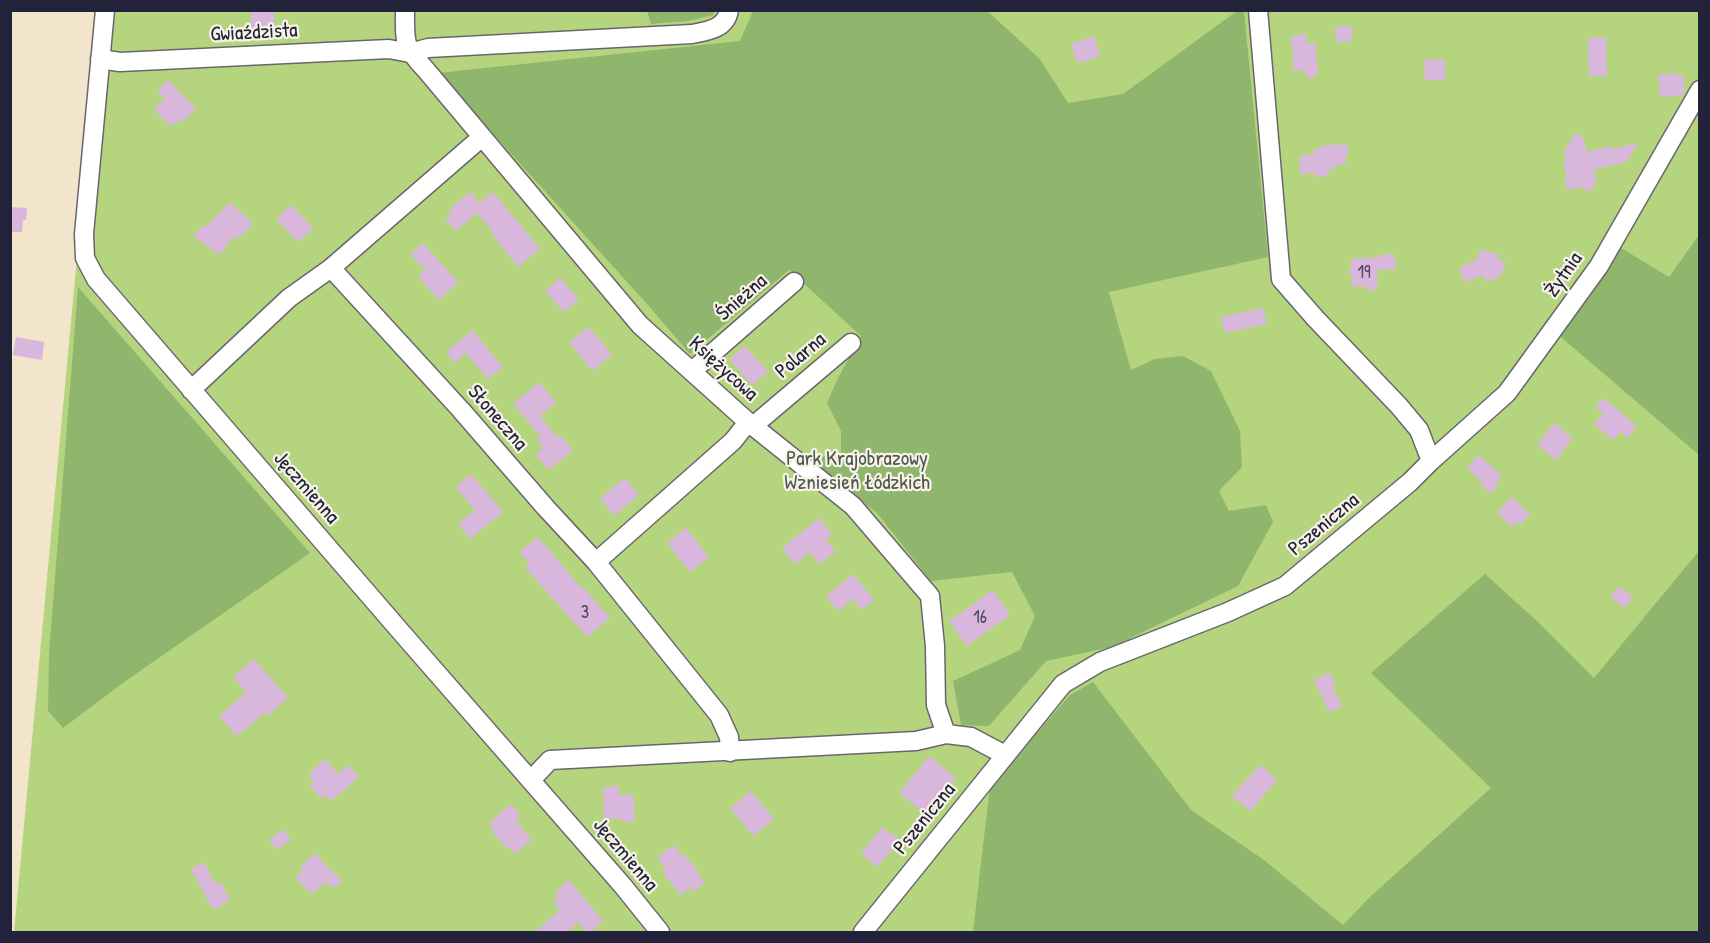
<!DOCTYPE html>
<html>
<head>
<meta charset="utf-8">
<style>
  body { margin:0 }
  #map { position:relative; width:1710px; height:943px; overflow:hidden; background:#f2e5cb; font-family:"Patrick Hand",sans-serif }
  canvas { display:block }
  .frame { position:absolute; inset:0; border:12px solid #22223b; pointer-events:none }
</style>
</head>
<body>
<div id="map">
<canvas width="1710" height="943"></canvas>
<div class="frame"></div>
</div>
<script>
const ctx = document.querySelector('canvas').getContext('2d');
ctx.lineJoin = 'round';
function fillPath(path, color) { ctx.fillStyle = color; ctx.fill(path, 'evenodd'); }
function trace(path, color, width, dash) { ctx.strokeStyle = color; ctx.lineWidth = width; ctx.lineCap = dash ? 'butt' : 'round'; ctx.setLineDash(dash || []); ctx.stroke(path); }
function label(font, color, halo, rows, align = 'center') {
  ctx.font = font + ' "Patrick Hand",sans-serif'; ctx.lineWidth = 4.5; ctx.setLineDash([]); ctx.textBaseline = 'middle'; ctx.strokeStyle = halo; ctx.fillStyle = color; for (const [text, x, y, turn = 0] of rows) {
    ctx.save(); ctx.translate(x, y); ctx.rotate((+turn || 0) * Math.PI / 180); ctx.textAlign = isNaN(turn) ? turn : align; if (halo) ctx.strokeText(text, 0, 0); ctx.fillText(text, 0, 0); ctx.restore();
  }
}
fillPath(new Path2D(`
  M100,11H1699V932H14Z`), '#b4d57d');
fillPath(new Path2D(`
  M986,10L1040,59L1068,103L1123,94L1237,11H1244L1268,257L1109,292L1131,370L1155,359L1183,356L1211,371L1240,431L1242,467L1219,491L1229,511L1266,505L1273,522L1238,586L1112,647L1046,661L989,726L961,725L953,681L1020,650L1035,616L1012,572L931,581L877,513L808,462L813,456L841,457V431L827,403L838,378L861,336L789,270L690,354L648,305L438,73L740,41L753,11Z
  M647,11V10L714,11L713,15L688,21L651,24Z
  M1699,235V455L1556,333L1616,245L1669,277Z
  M78,287L310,553L127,680L63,728L48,711L49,654Z
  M1699,551V932H973L990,786L1070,695L1093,682L1191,810L1264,860L1343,925L1370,897L1491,788L1371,673L1485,574L1538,622L1594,678Z`), '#8fb66c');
fillPath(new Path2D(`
  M251,10H274L275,26L251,28Z
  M1352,26V41L1336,42L1335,27Z
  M1306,34L1307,43H1315L1318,73L1311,79L1305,74V70L1294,71L1291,36Z
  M1094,36L1100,56L1082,63V61L1077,62L1071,44Z
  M1606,37L1607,76H1589L1588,38Z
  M1437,59H1445V80H1425L1424,60Z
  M1677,73V76H1684V95L1660,97L1658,75Z
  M168,80L196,109L182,122L178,120L171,127L154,109L165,99L157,91Z
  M1575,133L1584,139L1587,152L1611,146L1612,149L1638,143L1626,162L1593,170L1596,182L1592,190L1587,191L1580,187L1567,190L1564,178L1567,177L1563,162H1566L1564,152Z
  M1347,144L1348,156L1345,157L1346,164L1335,165V169H1328L1329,176L1316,177L1315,173L1300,174L1299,156L1314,154V149H1319V146Z
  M470,192L479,203L493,192L540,249L518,267L491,233L493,232L477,213L456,231L445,219L452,213L449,209Z
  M230,202L253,224L238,239L234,236L219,255L194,236L203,225L206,227Z
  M291,205L313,228L298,242L276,219Z
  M10,207L27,208L26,220H23L22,232H10Z
  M423,243L458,282L439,300L418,277L425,270L410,254Z
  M1481,249L1493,254L1497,252L1499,260L1506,262L1500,277L1486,282L1484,275L1464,282L1459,268L1476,260Z
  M1394,254L1396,269L1376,270L1378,286L1371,292L1363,286L1352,287V276L1348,272L1351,269V259L1379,257V255Z
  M560,278L579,299L564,312L545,291Z
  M1263,308L1267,324L1225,333L1221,317Z
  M589,327L612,355L592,371L569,342Z
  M472,330L503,367L488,379L465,353L455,363L446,352Z
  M16,337L44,342L42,360L13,355Z
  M745,346L768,372L752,385L729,359Z
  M539,382L556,403L540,416L557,437L559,434L573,450L549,470L536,455L543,447L537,440L541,437L513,404Z
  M1603,398L1637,426L1627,438L1620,432L1613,440L1594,424L1603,413L1595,407Z
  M1554,423L1573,438L1556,460L1537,445Z
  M1478,455L1502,475L1496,482L1498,484L1491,494L1480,484L1482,481L1467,469Z
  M471,474L503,512L470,539L458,524L475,510L455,487Z
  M625,478L639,495L614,516L600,498Z
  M1511,497L1530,514L1521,525L1517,522L1512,527L1497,513Z
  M819,518L832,534L826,540L836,551L820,564L810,552L795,564L782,548Z
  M686,528L709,557L690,572L667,543Z
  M538,537L582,589L584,588L610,618L587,637L525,567L529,563L519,552Z
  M853,574L874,600L861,610L853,599L838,611L826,596Z
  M1619,586L1633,597L1624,608L1610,597Z
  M993,590L1010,615L967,646L949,621Z
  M254,659L288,698L267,716L264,713L237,736L219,716L246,692L233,677Z
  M1329,672L1335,684L1332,686L1342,706L1329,712L1314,680Z
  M929,756L956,778L926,814L899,793Z
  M325,759L338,774L348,765L359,777L331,801L326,795L321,799L310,785L314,781L308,774Z
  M1260,765L1277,780L1250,811L1232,796Z
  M619,786V795L633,794L635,821L622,822L621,818L604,819L603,787Z
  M751,791L774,819L753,836L730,808Z
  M511,804L521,816L516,821L532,839L515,854L509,847L507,849L491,830L493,828L489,823Z
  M882,827L889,833L890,832L900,840L877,867L861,853Z
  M283,829L291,839L277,850L269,840Z
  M673,845L682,856L684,854L699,872L697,873L705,882L694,892L691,887L681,895L662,872L666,869L657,858Z
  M315,853L331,871L332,870L342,881L332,888L326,882L312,894L307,888L305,889L295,877L303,871L300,867Z
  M204,862L215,884L220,881L230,900L213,910L191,869Z
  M569,880L603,921L590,933H587L578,922L566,933H534L560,910L553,901L558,897L555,892Z`), '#d9b6db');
const minor = new Path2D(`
  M105,10L84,234L85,258L96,279L401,632L623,886L660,932
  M405,10C405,43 403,46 426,70L640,325L748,422L853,506L930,596L935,646L936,705L946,734L971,737L1005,755
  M100,59L120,62L389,49L410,53L428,48L692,34C707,31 726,29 729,10
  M331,268L461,410L546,508L596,562L719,715L729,737L730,752
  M692,371L794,282
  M191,390L289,298L331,268L482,137
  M753,426L851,343
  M1431,461L1507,393L1599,266L1700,90
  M596,562L733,441L748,422
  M531,780L550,760L916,741L946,734
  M863,932L1063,684L1100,662L1228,612L1285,586L1410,482L1431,461L1419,430L1399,406L1315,318L1281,279L1258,10`);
trace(minor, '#6b666d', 21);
trace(minor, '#fff', 18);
label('18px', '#504763', null, [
  ["19",1364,273],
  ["3",585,613],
  ["16",980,618]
]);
label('21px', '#22223b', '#f7f3e8', [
  ["Gwiaździsta",254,33,-3],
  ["Żytnia",1564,275,-55],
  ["Śnieżna",742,298,-41],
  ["Polarna",801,356,-40],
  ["Księżycowa",723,369,42],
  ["Słoneczna",497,418,49],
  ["Jęczmienna",306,488,49],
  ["Pszeniczna",1324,525,-40],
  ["Pszeniczna",925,819,-51],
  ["Jęczmienna",625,855,50]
]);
label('21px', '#4e584f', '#f7f3e8', [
  ["Park Krajobrazowy",857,459],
  ["Wzniesień Łódzkich",857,483]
]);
</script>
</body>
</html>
